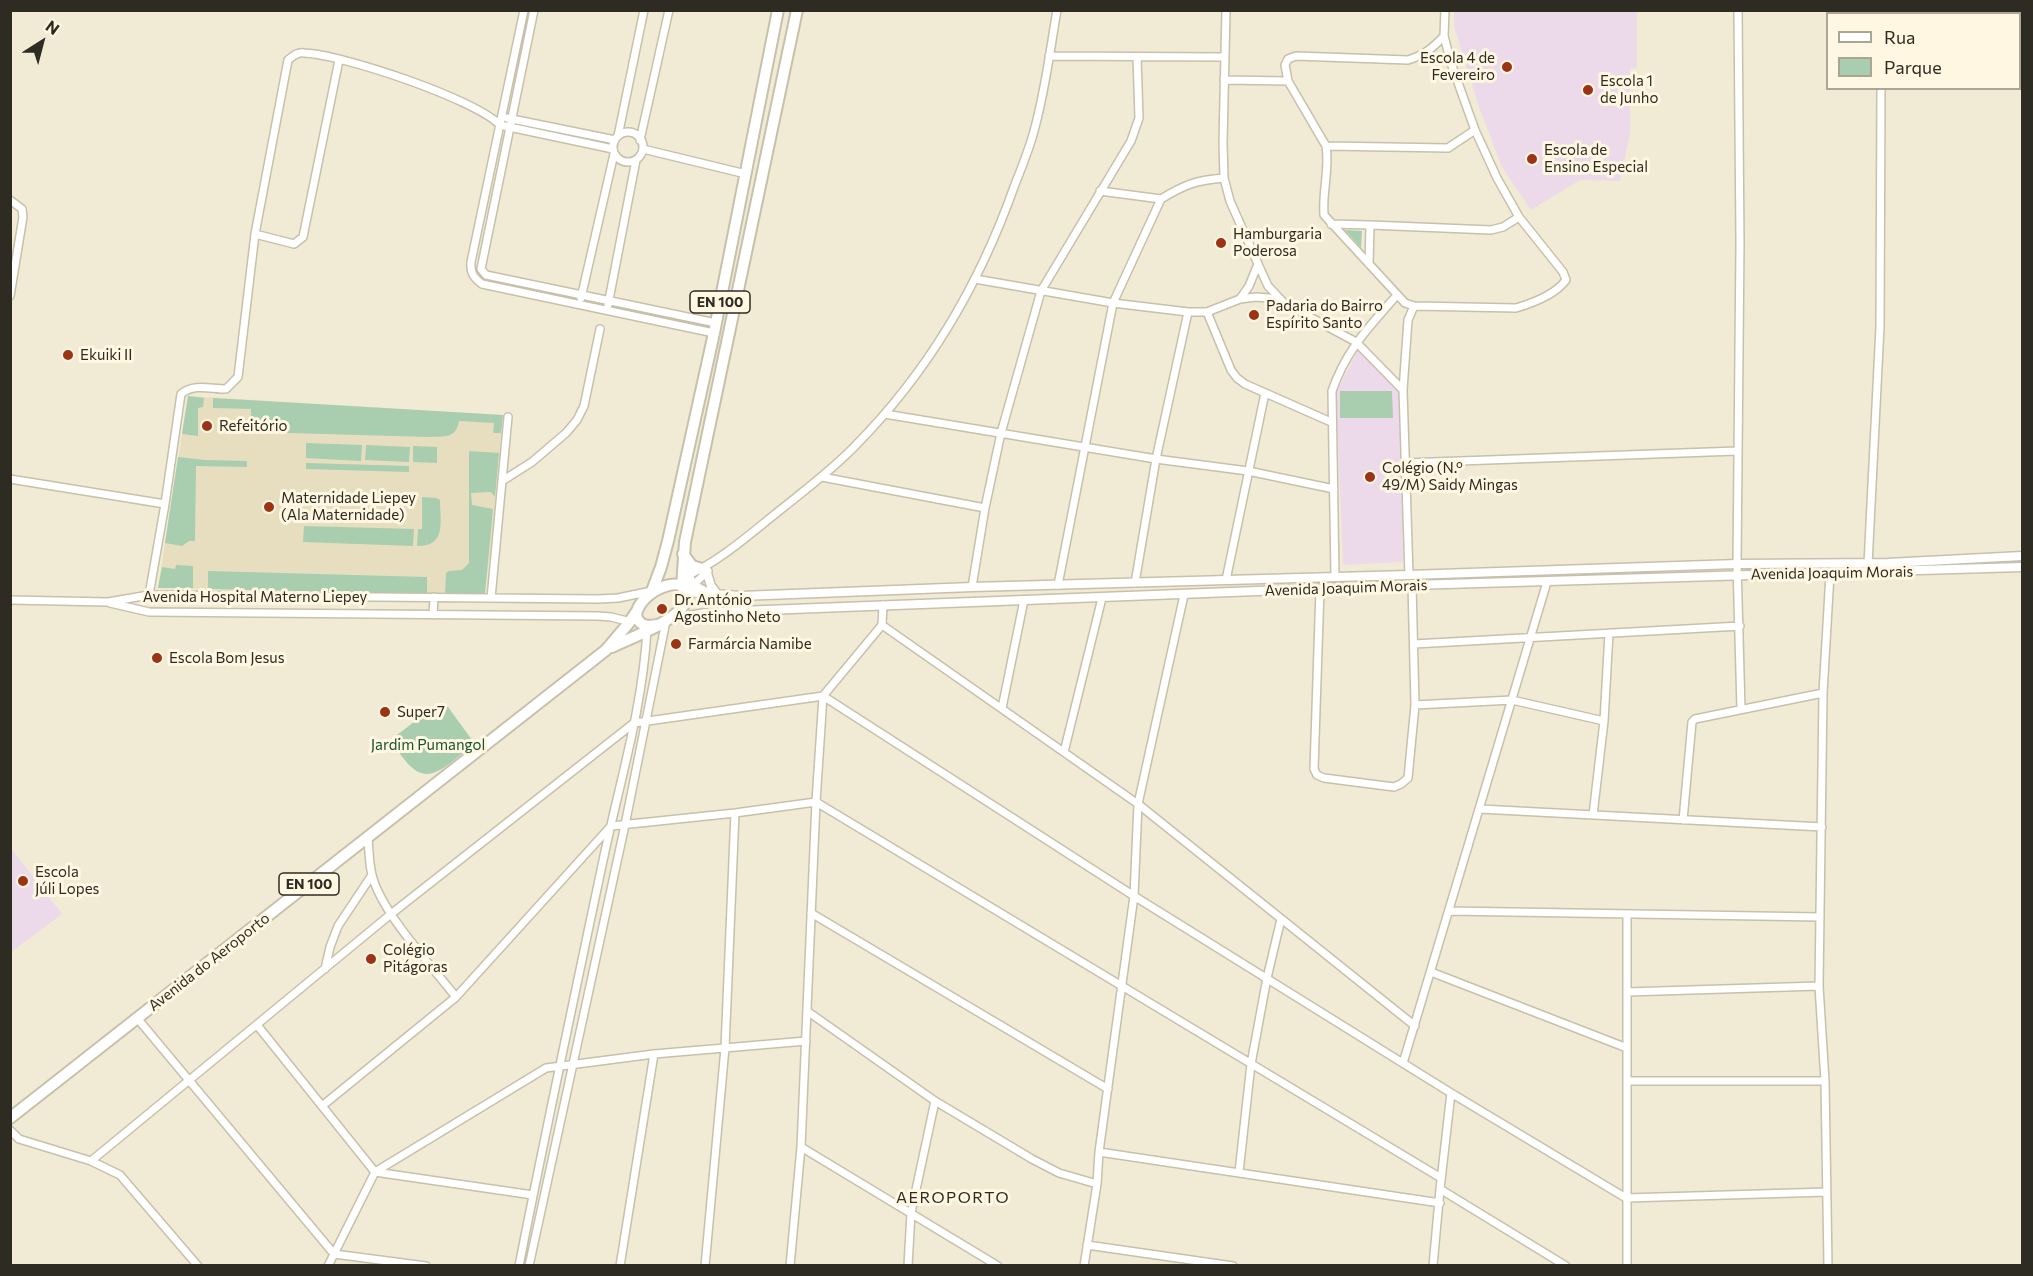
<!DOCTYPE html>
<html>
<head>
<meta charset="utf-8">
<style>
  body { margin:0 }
  #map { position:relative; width:2033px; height:1276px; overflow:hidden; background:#f1ead4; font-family:Commissioner,sans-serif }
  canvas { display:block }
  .frame { position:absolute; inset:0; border:12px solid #2e2b23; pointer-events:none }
  .legend { position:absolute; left:1826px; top:12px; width:195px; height:78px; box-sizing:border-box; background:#fff7e1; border:2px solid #aba595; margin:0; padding:8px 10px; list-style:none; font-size:18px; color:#2e2b23 }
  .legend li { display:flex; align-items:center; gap:12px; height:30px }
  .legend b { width:30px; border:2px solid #aba595 }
  .north { position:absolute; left:12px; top:12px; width:60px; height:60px; -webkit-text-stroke:4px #fff7e1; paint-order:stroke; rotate:36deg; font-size:16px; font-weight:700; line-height:24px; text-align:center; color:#2e2b23 }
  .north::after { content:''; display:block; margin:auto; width:21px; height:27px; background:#2e2b23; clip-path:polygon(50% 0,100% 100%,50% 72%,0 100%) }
</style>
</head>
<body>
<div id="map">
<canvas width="2033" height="1276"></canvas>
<div class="frame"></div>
<ul class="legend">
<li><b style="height:8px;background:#fff"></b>Rua</li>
<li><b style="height:16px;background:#a9cdaf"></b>Parque</li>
</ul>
<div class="north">N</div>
</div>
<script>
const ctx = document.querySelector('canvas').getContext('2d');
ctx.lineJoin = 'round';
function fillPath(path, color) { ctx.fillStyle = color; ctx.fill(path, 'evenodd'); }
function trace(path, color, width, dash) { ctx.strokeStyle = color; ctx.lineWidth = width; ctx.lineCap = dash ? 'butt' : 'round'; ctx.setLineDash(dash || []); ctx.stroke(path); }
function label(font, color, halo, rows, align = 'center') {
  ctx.font = font + ' Commissioner,sans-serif'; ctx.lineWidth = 6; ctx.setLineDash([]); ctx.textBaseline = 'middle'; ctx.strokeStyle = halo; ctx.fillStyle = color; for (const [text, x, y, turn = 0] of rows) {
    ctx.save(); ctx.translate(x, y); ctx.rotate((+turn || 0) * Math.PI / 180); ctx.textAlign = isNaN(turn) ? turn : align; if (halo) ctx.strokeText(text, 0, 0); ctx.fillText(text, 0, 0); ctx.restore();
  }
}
fillPath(new Path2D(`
  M188,396L503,415L495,497L496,504L485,594L158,588Z`), '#e7dec0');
fillPath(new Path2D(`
  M1454,11H1637V68L1630,69V133L1620,181L1580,180L1531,210L1502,167L1479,107L1454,26Z
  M1358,350L1399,392L1403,562L1343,565L1336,392Z
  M11,848L62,914L11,952Z`), '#ecdaea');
fillPath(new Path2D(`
  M1345,230L1362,231L1361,248Z
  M1340,391H1392L1393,418H1340Z
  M188,396L204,398L203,407L198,408V436L182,434Z
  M213,398L503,415L501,433H493L494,423L459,421C456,439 444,436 429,437L255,432L251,427V409L213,408Z
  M306,443L362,445L361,461L306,458Z
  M366,445L410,447L409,462L365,460Z
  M413,446L437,447V463L413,462Z
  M469,451L499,453L495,497L491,492L471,493L472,505L493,509L485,594H445L446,573L449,571L462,570L469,563Z
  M178,457L205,460L247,461V467L196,466L195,541H189L182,546L165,543Z
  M306,463L409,466V472L306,469Z
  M422,497L436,498L440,500C440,522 447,546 417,546L418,529H422Z
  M304,526L414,529L413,546L303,542Z
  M176,565L193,566V588H158L162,567L175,569Z
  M208,571L427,577V594L208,589Z
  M439,703L444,704L448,707L472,740C468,750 461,754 453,761C434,776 421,781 404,759C399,752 393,746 393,738Z`), '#a9cdaf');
const minor = new Path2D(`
  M524,10L471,262C470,273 474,278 482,284L714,333
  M534,10L481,269L486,275L716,323
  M1226,10L1223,143L1224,178L1230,201L1258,264
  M1738,10L1740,243L1737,564L1741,709
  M1882,14V10
  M1444,36C1433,48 1424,55 1408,60L1296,56L1288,59L1285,65L1288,81L1326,146C1330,169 1322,191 1324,215L1405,303L1414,306L1516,308C1533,303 1555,295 1566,280L1563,272L1519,217L1497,178L1475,130L1451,63L1444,36L1445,10
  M1049,56L1225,57
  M1224,80L1288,81
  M507,118L615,140
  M613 147a15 15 0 1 1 30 0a15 15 0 1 1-30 0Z
  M618,136L644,10
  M640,140L669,10
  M1326,146L1448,148L1475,130
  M643,149L746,174
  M1100,191L1161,199C1184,185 1196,180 1224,178
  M10,200L22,209L23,217L10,296
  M1331,224L1370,225
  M255,234L294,244L303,237L339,60
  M1369,264L1370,225L1491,230L1503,227L1519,217
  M975,279L1113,303L1188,312H1207L1240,299L1256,297L1269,298L1284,303
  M581,298L614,154
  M1240,299L1249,286L1258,264L1268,286L1284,303L1356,342L1403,390
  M608,305L636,160
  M1207,312L1231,370L1237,378L1245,384L1331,422
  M885,414L1156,459L1248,471L1334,489
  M1405,463L1737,451
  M822,477L985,508
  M10,479L165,504L149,595
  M502,481L532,462L566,433L577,420L584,406L600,329
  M165,504L181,394C194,383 210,389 226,389L238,377L255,234L288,60C293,56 297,52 304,53C341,54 475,99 500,125L613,149
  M1868,564L1880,327L1881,88
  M1409,575L1403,390L1408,320L1414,306
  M684,577C721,561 752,532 784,507C809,487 834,468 856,445C928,372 980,283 1014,187C1021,169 1029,150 1034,131C1045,92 1050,51 1057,10
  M1335,577L1332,391C1346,350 1369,327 1397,295
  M1226,580L1265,393
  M1135,583L1156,459L1188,312
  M1058,585L1113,303L1161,199
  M972,587L985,508L1001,433L1041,291L1131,141L1139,118L1137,57
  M690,588L708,571
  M1320,589L1314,769L1317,775L1324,778L1394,787L1401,784L1408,778L1415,705L1412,585
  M491,598L508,417
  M10,600L108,602L149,595L599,599L618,598L652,591
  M110,603L149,612L598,616L611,617L631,622
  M433,615L434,597
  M882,625L1138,804L1415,1026
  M1414,644L1740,626
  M1415,705L1512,700L1604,721
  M1002,708L1024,600
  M1064,752L1102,598
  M1480,809L1822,827
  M1593,815L1604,721L1609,633
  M1683,820L1692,722L1695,719L1823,693
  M368,838C369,850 369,863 372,875C381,912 431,965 456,997L611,826L735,813L816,802L1441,1178
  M1449,911L1820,917
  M811,913L1108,1089
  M325,969L330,947L338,926L372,875
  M1431,972L1627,1048
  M1627,992L1819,986
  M807,1011L935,1101L1032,1159L1059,1173L1097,1184
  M137,1018L334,1254L426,1266
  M257,1025L375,1172L533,1195
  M1403,1063L1547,582
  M1627,1081H1825
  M1451,1093L1440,1189L1566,1266
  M322,1106L456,997
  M10,1130L19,1139L91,1161L120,1175L198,1266
  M801,1147L998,1266
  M1099,1152L1440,1203
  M91,1161L391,914L634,723L823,696L1134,896L1451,1093L1626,1198L1827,1192
  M1239,1172L1251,1064L1267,978L1281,919
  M1087,1245L1233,1266
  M328,1266L375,1172L546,1068L654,1054L806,1041
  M519,1266C546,1129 575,993 604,856C620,781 643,706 647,629
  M529,1266L625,825L666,621
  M620,1266L654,1054
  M705,1266L725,1048L735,813
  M790,1266L801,1147L816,802L823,696L882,625L883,605
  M908,1266L911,1213L935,1101
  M1084,1266L1097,1184L1099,1152L1134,896L1138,804L1184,595
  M1433,1266L1440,1189
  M1627,1266V915
  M1828,1266L1825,1081L1819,986L1823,693L1830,574`);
const tertiary = new Path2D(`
  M707,573L711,586L718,595
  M685,592L741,596L972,587L1409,575L1737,564L1888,563L2022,556
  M671,619L706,613L740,611L1412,585L2022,567`);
const primary = new Path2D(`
  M683,554L692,566L702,569
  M684,570L693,586L708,594
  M682,587L685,542L797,10
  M652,591L661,567L668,541L714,333L778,10
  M612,647C630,638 681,620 686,600C693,570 640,588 636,615C639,626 647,627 657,625
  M10,1118L606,650L628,624L637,611`);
trace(minor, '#c7c0ab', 10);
trace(tertiary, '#c7c0ab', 11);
trace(primary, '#c7c0ab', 14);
trace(minor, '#fff', 7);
trace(tertiary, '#fff', 8);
trace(primary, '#fff', 10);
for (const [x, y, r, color] of [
  [1507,67,6,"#9b3315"],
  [1588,90,6,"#9b3315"],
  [1532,159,6,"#9b3315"],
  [1221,243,6,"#9b3315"],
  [1254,315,6,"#9b3315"],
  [68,355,6,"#9b3315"],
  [207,426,6,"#9b3315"],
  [1370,477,6,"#9b3315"],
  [269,507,6,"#9b3315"],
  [662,609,6,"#9b3315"],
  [676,644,6,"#9b3315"],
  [157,658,6,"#9b3315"],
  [385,712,6,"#9b3315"],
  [23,881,6,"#9b3315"],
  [371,959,6,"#9b3315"]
]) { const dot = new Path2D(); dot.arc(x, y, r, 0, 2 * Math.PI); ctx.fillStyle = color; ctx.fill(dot); trace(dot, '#fff7e1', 2); }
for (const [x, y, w] of [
  [720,302,60],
  [309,884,60]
]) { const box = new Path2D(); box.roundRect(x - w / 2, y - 11, w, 22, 4.5); ctx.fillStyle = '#fff7e1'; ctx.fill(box); trace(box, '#2e2b23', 1.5); }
label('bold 14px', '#2e2b23', null, [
  ["EN 100",720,302],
  ["EN 100",309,884]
]);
label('15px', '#2e2b23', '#fff7e1', [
  ["Escola 4 de",1495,58,"right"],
  ["Fevereiro",1495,75,"right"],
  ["Escola 1",1600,81],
  ["de Junho",1600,98],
  ["Escola de",1544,150],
  ["Ensino Especial",1544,167],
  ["Hamburgaria",1233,234],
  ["Poderosa",1233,251],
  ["Padaria do Bairro",1266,306],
  ["Espírito Santo",1266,323],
  ["Ekuiki II",80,355],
  ["Refeitório",219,426],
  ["Colégio (N.º",1382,468],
  ["49/M) Saidy Mingas",1382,485],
  ["Maternidade Liepey",281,498],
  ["(Ala Maternidade)",281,515],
  ["Dr. António",674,600],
  ["Agostinho Neto",674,617],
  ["Farmárcia Namibe",688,644],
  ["Escola Bom Jesus",169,658],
  ["Super7",397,712],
  ["Escola",35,872],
  ["Júli Lopes",35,889],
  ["Colégio",383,950],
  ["Pitágoras",383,967]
], 'left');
label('15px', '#2e2b23', '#fff7e1', [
  ["Avenida Joaquim Morais",1832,573,-1],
  ["Avenida Joaquim Morais",1346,588,-2],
  ["Avenida Hospital Materno Liepey",255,597],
  ["Avenida do Aeroporto",209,962,-38]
]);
label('15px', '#16532a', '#fff7e1', [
  ["Jardim Pumangol",428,745]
]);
ctx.letterSpacing = '1.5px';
label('16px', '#2e2b23', '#fff7e1', [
  ["AEROPORTO",953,1198]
]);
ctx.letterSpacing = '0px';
</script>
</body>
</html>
